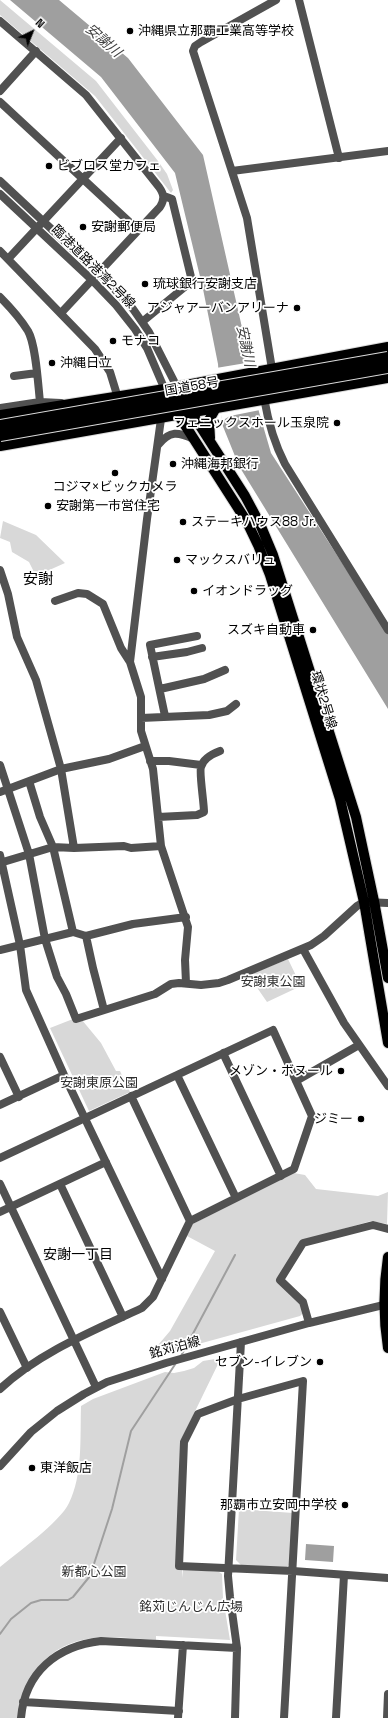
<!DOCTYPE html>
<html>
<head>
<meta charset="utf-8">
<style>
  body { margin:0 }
  #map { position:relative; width:388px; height:1718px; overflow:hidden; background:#fff; font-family:"Space Grotesk",sans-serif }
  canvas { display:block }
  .north { position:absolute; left:12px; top:12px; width:40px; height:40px; -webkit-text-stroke:3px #fff; paint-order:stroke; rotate:43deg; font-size:11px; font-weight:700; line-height:16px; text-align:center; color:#000 }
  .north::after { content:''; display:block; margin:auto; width:14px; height:18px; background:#000; clip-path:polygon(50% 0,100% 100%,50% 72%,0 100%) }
</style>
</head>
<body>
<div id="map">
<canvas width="388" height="1718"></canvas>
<div class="north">N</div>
</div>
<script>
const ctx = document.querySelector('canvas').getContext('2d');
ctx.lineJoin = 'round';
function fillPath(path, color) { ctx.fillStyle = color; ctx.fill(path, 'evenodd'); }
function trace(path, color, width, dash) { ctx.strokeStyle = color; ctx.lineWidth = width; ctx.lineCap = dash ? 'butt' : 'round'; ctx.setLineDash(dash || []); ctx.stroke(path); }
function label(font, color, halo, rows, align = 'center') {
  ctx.font = font + ' "Space Grotesk","Noto Sans JP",sans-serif'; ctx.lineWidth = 3.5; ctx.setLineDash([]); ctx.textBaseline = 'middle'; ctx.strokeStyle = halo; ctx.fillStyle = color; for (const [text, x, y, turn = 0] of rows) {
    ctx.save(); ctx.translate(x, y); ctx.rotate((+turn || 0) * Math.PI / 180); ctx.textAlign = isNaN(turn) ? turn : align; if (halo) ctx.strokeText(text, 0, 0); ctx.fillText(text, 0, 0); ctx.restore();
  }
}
fillPath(new Path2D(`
  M0,0L96,81L158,161L167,174L173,190L171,193L95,96L0,15Z
  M3,521L36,535L65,563L36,576L29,562L12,552L10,542L0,538Z
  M288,959L301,986L267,1002L258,989L254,973Z
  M73,1019L82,1020L101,1043L116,1071H120L130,1092L89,1111L50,1028Z
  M288,1172L305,1175L316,1189L378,1196L388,1192L387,1224L371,1221L301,1241L276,1281L299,1302L303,1313L300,1316L155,1356L153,1351L170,1331L215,1251L187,1236L193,1224Z
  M221,1358L183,1436L176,1569L182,1570V1578L183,1569L219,1572L222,1574L223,1598L230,1640L156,1636V1640C136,1639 114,1635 94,1638C49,1643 23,1675 18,1718H0V1567C17,1553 60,1522 69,1503C83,1475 80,1437 81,1406L93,1399L165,1372L174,1373L184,1371L194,1368L203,1361Z
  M239,1509L293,1513L290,1564L286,1568L242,1566L236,1560Z`), '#d8d8d8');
fillPath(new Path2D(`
  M10,0H59L128,58L203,155L250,363L259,412L271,453L388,634V709L239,466L222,424L218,364L203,289L175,173L101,77Z
  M306,1544L334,1546L333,1562L305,1560Z`), '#9f9f9f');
fillPath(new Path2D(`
  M252,362L260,410L230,416L225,419L222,424L216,368Z`), '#fff');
trace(new Path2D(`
  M181,1356L235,1255
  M0,1634L11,1619L31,1603L41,1600H68L73,1597L90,1576L112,1509L131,1431L176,1363`), '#9f9f9f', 2);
const major = new Path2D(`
  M188,407L245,496L260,524L273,555L356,817L374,901L388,978
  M174,408L247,522L258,545L270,575L340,799L364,902L388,1043
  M210,438L209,420L217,406
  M388,1257C383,1289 383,1316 388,1348`);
const highway = new Path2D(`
  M0,416L165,390L388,348
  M0,445L388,377`);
trace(major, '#dbdbdb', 12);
trace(highway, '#dbdbdb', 14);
trace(new Path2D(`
  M299,0L339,158
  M0,21L86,95L159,187C164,194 165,199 160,207L61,313
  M0,91L36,51
  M0,102L138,230
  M232,171L388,151
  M0,181L105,279L133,309L149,332L177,387
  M0,194L92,280L116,305L135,329L147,348L165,390V395
  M0,251L95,349L110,372L118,398
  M8,259L121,138
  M0,297C10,307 20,318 28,331C36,345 38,384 40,402
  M142,322L192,281L172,199L164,196
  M272,369L247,218L193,51L195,46L201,42L276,0
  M14,376L37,373
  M264,398C268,421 274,443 285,464L388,630
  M0,408L40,402L61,403
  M162,412L147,519L130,662L141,697V731L153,769L161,846L188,927L185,960L186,983
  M158,445C170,430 178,432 194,439
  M0,570L8,594L17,637L36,680L61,769L74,848
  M55,601L78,593L87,594L103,604L121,648L130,662
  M152,657L187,652L202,648
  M160,689L204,679L225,670
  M165,716L150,645L197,636
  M141,718L209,715L227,711L236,704
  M150,761H169L201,765
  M0,765L29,854L45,939L57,977L66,994L76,1019L155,994L171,984L179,983L201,985L219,983L228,980L311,945L324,936L357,906L364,902L388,903
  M29,781L40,817L53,847L73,932
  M0,792L61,769L109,759L145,746
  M158,817L197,815L204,812C204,803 199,772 201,767C203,759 212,754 220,751
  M0,855L20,945L26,990L64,1075L162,1279
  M0,863L53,847L74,848L124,846L131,848L161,846
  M86,936L93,968L104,1010
  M303,949L344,1023L388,1086
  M0,950L73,932L86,936L133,924L186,917
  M223,1053L281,1176
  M0,1057L19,1097
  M177,1075L236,1198
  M296,1081L359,1045
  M131,1096L190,1221
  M0,1105L64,1075
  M0,1158L273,1030L312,1116L294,1169L190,1221L153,1297L142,1308C93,1331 40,1352 0,1389
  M0,1184L96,1387
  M60,1184L123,1317
  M0,1212L106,1162
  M0,1312L27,1368
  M309,1323L303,1302L280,1280L303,1243L373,1225L388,1229
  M0,1466L31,1432L57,1411L84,1394L107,1382L166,1363L309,1323L388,1304
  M23,1702L179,1711
  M21,1718C25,1672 57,1646 101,1641L237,1648
  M178,1718L183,1645
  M235,1718L237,1648L230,1597L228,1576L241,1342
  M284,1718L303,1381L238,1399L198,1414L184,1442L179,1566L293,1571L388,1578
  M336,1718L344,1575
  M387,1718L388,1694`), '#515151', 8);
trace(major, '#000', 10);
trace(highway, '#000', 12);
const highwayBridge = new Path2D(`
  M0,426L388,358
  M0,435L388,367`);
trace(highwayBridge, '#dbdbdb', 14, []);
trace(highwayBridge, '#000', 12);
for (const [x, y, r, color] of [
  [130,31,4,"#000"],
  [49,166,4,"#000"],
  [83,227,4,"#000"],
  [145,284,4,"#000"],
  [297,308,4,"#000"],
  [113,341,4,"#000"],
  [52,363,4,"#000"],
  [337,423,4,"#000"],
  [173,464,4,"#000"],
  [115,473,4,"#000"],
  [48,506,4,"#000"],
  [183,522,4,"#000"],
  [177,560,4,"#000"],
  [194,591,4,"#000"],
  [313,630,4,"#000"],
  [341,1071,4,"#000"],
  [361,1119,4,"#000"],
  [320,1362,4,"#000"],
  [32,1468,4,"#000"],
  [345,1505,4,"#000"]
]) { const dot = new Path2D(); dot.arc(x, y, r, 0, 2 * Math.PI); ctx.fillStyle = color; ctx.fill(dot); trace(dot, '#fff', 1.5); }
label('13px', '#000', '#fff', [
  ["沖縄県立那覇工業高等学校",138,31],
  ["ビブロス堂カフェ",57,166],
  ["安謝郵便局",91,227],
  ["琉球銀行安謝支店",153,284],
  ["アジャアーバンアリーナ",289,308,"right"],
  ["モナコ",121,341],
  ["沖縄日立",60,363],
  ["フェニックスホール玉泉院",329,423,"right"],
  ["沖縄海邦銀行",181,464],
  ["コジマ×ビックカメラ",115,487,"center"],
  ["安謝第一市営住宅",56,506],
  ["ステーキハウス88 Jr.",191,522],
  ["マックスバリュ",185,560],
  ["イオンドラッグ",202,591],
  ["スズキ自動車",305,630,"right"],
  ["メゾン・ボヌール",333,1071,"right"],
  ["ジミー",353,1119,"right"],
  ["セブン-イレブン",312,1362,"right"],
  ["東洋飯店",40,1468],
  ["那覇市立安岡中学校",337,1505,"right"]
], 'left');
label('13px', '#000', '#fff', [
  ["臨港道路港湾2号線",93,267,45],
  ["国道58号",192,387,-10],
  ["環状2号線",323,700,73],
  ["銘苅泊線",175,1348,-15]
]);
label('13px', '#2f2f2f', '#fff', [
  ["安謝東公園",273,982],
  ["安謝東原公園",99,1083],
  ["新都心公園",94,1572],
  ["銘苅じんじん広場",191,1607]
]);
label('italic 14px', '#404040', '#fff', [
  ["安謝川",103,41,41],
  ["安謝川",245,346,78]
]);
label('14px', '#000', '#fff', [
  ["安謝一丁目",78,1255]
]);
label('15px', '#000', '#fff', [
  ["安謝",38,580]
]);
</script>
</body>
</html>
